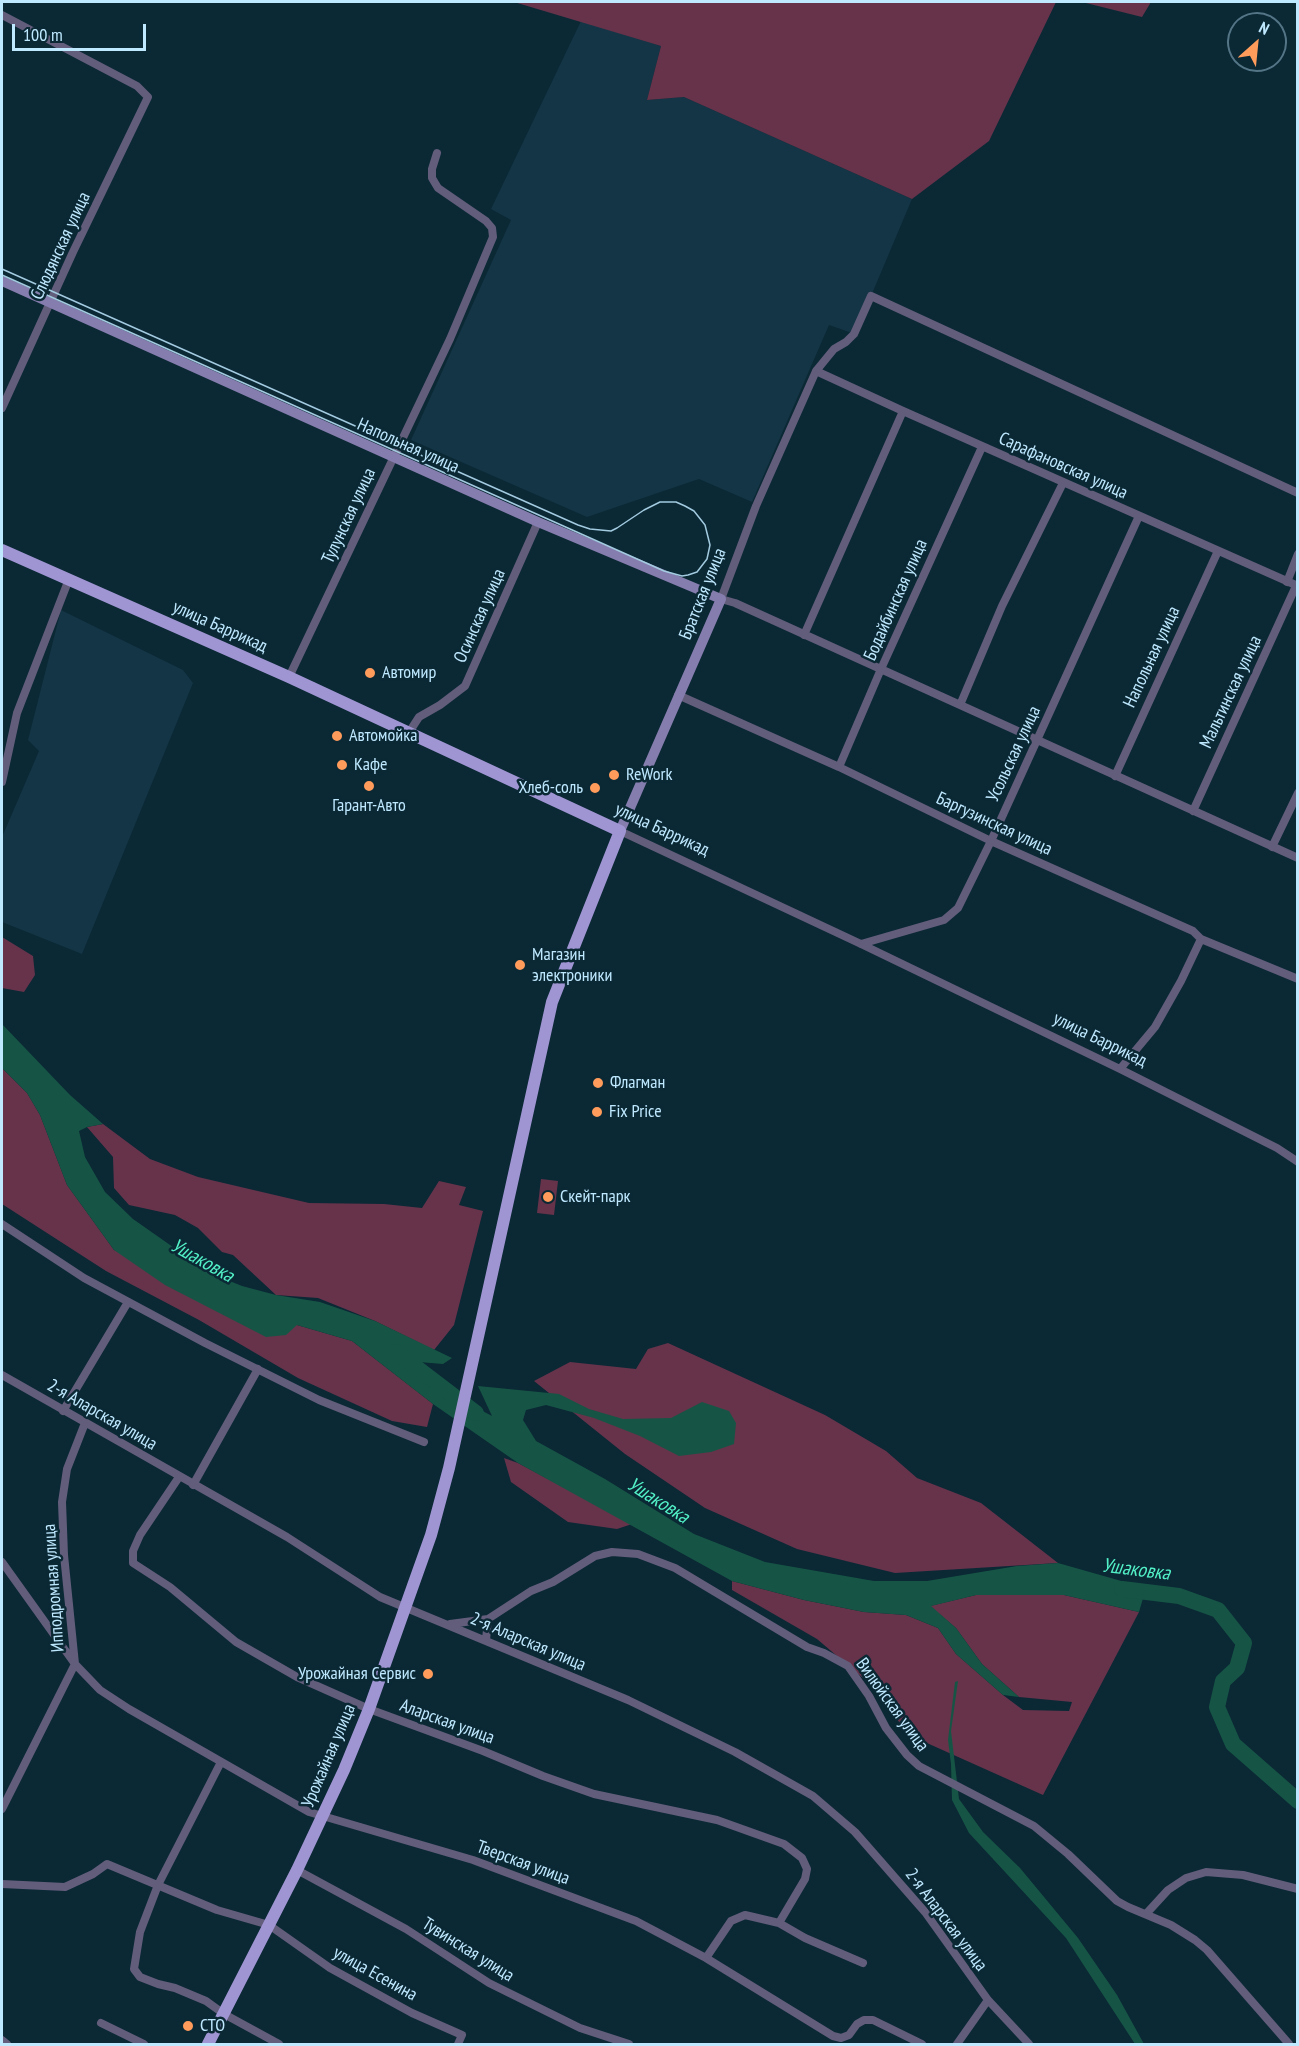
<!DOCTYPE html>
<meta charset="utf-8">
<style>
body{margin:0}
#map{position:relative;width:1299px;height:2046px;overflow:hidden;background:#0b2835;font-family:"PT Sans Narrow",sans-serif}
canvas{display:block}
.frame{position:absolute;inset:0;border:3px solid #bfe9ff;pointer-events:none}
.north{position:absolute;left:1227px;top:12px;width:60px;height:60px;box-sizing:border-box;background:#0b2835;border:2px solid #537586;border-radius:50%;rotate:27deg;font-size:16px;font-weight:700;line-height:24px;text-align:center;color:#bfe9ff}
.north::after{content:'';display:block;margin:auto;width:21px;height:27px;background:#ff9b5b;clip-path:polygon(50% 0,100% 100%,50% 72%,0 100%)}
.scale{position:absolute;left:12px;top:24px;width:134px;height:27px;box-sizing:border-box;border:3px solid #bfe9ff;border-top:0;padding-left:8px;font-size:18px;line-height:21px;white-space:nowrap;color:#bfe9ff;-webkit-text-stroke:4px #0b2835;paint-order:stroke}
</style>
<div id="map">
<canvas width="1299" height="2046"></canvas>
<div class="frame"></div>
<div class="north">N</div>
<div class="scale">100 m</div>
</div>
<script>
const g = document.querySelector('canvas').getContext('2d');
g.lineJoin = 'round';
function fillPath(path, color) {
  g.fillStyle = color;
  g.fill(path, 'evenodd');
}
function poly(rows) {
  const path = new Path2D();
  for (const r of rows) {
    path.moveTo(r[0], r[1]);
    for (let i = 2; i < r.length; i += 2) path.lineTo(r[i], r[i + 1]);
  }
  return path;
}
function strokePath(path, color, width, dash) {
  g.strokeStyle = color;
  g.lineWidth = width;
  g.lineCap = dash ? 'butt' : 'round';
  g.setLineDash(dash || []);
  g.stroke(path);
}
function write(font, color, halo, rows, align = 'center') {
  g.font = font + ' "PT Sans Narrow",sans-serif';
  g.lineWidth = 5;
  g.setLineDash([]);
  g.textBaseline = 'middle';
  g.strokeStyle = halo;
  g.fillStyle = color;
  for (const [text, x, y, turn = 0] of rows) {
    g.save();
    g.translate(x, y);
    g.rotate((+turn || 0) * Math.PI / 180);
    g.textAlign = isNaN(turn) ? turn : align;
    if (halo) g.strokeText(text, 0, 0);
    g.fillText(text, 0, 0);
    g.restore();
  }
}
fillPath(poly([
 [581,21,661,46,647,100,684,97,912,199,855,334,829,325,752,502,699,479,587,517,411,440,511,220,491,209],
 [61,610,183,670,193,683,82,954,2,922,2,837,39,751,28,740]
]), '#143545');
fillPath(poly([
 [514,2,1056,2,989,141,912,199,684,97,647,100,661,46],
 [1082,2,1151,2,1142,17],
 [2,937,33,956,35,975,24,992,2,988],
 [2,1068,27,1093,40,1115,67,1185,114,1250,297,1325,352,1341,433,1404,427,1427,392,1421,298,1378,199,1320,106,1271,2,1204],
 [103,1124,150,1159,198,1177,309,1203,384,1204,422,1208,439,1181,466,1187,459,1205,483,1211,454,1325,434,1350,375,1321,318,1298,276,1295,233,1255,222,1252,198,1228,175,1215,129,1205,114,1188,113,1157,87,1127],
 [541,1179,558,1181,554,1215,537,1213],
 [668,1343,825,1415,886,1451,917,1478,981,1503,1058,1563,895,1573,797,1549,705,1508,625,1454,534,1381,570,1362,636,1369,648,1349],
 [504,1458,518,1463,632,1524,617,1529,568,1522,511,1482],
 [732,1581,804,1600,864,1612,906,1615,938,1628,956,1654,1003,1695,1023,1710,1069,1711,1072,1702,1019,1697,982,1664,956,1628,930,1606,976,1595,1064,1595,1139,1612,1043,1795,909,1735,870,1684,817,1639,732,1590]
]), '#66334b');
fillPath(poly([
 [2,1024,70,1095,103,1124,87,1127,79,1131,85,1157,105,1192,133,1219,210,1273,242,1286,276,1295,320,1302,375,1321,452,1358,443,1364,419,1362,409,1370,453,1401,475,1407,492,1416,478,1386,559,1394,589,1409,623,1419,671,1418,702,1402,729,1411,736,1423,734,1444,711,1452,679,1456,640,1436,594,1418,546,1405,526,1410,523,1420,536,1441,605,1479,694,1534,765,1562,874,1581,927,1581,1017,1566,1058,1563,1146,1588,1139,1612,1064,1595,976,1595,931,1606,956,1628,982,1664,1019,1697,1003,1695,956,1654,938,1628,906,1615,864,1612,804,1600,732,1581,518,1463,433,1404,352,1341,297,1325,286,1335,266,1337,165,1285,114,1250,67,1185,40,1115,27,1093,2,1068],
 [958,1681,951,1731,959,1799,983,1832,1020,1868,1078,1938,1117,1995,1144,2044,1135,2044,1066,1938,969,1833,952,1800,951,1764,948,1740,955,1682]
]), '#165545');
strokePath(poly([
 [396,1352,476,1413],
 [1122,1589,1179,1596,1218,1610,1244,1643,1237,1668,1223,1681,1217,1707,1233,1744,1298,1801]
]), '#165545', 16);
strokePath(poly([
 [2,15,137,86,148,97,73,252,2,408],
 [816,371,903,411,1298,586],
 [1298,493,871,296,854,334,846,342,834,349,816,371,756,506,721,599,735,603,1298,858],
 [1287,582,1298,554],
 [804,635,903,411],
 [289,677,450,339,493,237,492,228,486,221,438,188,432,178,432,169,437,153],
 [678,695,839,767,991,841,1193,931,1201,939,1298,979],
 [960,705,1002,606,1063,483],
 [408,734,419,717,440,705,465,686,538,522],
 [839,767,881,669,982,447],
 [1115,776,1218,551],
 [2,782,17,713,69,579],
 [1193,811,1296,586],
 [620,831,861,944,1120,1069,1277,1148,1298,1162],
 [1272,847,1298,793],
 [861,944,944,920,958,908,991,841,1139,516],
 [1120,1069,1155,1027,1181,981,1201,939],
 [2,1224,84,1278,205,1343,319,1400,424,1442],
 [2,1375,287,1537,380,1597,628,1700,735,1752,813,1796,855,1832,925,1912,988,2000,1029,2044],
 [63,1411,128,1302],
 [179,1477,140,1535,133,1551,133,1563,170,1587,236,1642,297,1677,369,1709,483,1751,543,1776,594,1794,717,1820,784,1844,802,1858,807,1869,805,1879,779,1923],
 [193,1485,258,1369],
 [2,1562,75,1664,100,1690,129,1709,309,1812,473,1860,636,1921,706,1958,833,2036,841,2038,849,2035,857,2024,864,2020,873,2020,922,2044],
 [450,1624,488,1619,531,1591,553,1582,595,1556,612,1552,638,1554,675,1568,807,1647,824,1653,848,1666,869,1696,886,1728,907,1755,919,1766,1034,1826,1068,1854,1117,1901,1128,1907,1171,1925,1195,1940,1207,1950,1289,2044],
 [486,1640,488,1619],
 [221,1762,158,1885,140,1932,134,1969,140,1977,158,1984,175,1988,206,2001,224,2014,279,2044],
 [2,1809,75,1664,64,1555,62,1502,67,1469,85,1423],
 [297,1870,406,1929,489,1983,580,2028,629,2044],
 [2,1884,65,1887,93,1874,107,1864,217,1910,269,1925,330,1968,412,2013,462,2035,458,2044],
 [1146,1914,1168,1890,1186,1878,1206,1872,1243,1875,1298,1889],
 [706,1958,731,1921,745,1915,779,1923,805,1938,863,1963],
 [101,2023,144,2044],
 [2,2040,7,2044],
 [957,2044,988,2000]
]), '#625d7b', 8);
strokePath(poly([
 [2,281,538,522,721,599,620,831]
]), '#857dad', 10);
strokePath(poly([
 [2,550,289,677,620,831,552,1002,449,1468,431,1535,369,1709,344,1770,297,1870,208,2044]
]), '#a095d3', 12);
strokePath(poly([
 [2,269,578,525,590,529,611,531,617,528,644,510,660,502,676,502,685,506,694,511,705,525,710,545,707,559,697,572,688,575,682,576,664,571,2,275]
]), '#a3cbe0', 1.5);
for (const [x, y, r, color] of [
 [370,673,6,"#ff9b5b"],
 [337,736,6,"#ff9b5b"],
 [342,765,6,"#ff9b5b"],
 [614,775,6,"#ff9b5b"],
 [369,786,6,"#ff9b5b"],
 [595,788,6,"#ff9b5b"],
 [520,965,6,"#ff9b5b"],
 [598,1083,6,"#ff9b5b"],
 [597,1112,6,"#ff9b5b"],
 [548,1197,6,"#ff9b5b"],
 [428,1674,6,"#ff9b5b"],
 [188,2026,6,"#ff9b5b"]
]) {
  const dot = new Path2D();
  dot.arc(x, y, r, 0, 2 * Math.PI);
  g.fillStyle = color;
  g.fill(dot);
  strokePath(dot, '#0b2835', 2);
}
write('18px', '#bfe9ff', '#0b2835', [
 ["Слюдянская улица",61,246,-65],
 ["Напольная улица",408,446,24],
 ["Сарафановская улица",1063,466,24],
 ["Тулунская улица",349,516,-65],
 ["Братская улица",703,594,-68],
 ["Бодайбинская улица",896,600,-66],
 ["Осинская улица",480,616,-66],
 ["улица Баррикад",220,627,24],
 ["Напольная улица",1152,657,-65],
 ["Мальтинская улица",1231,692,-65],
 ["Усольская улица",1014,754,-65],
 ["Баргузинская улица",994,824,25],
 ["улица Баррикад",662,830,25],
 ["улица Баррикад",1100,1040,26],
 ["2-я Аларская улица",102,1415,30],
 ["Ипподромная улица",54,1588,-94],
 ["2-я Аларская улица",528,1642,23],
 ["Вилюйская улица",892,1705,54],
 ["Аларская улица",447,1722,20],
 ["Урожайная улица",329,1756,-67],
 ["Тверская улица",523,1863,20],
 ["2-я Аларская улица",946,1920,53],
 ["Тувинская улица",468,1950,32],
 ["улица Есенина",375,1974,29]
]);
write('18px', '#bfe9ff', '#0b2835', [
 ["Автомир",382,673],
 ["Автомойка",349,736],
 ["Кафе",354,765],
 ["ReWork",626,775],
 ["Хлеб-соль",583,788,"right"],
 ["Гарант-Авто",369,806,"center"],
 ["Магазин",532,955],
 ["электроники",532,976],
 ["Флагман",610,1083],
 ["Fix Price",609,1112],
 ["Скейт-парк",560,1197],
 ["Урожайная Сервис",416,1674,"right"],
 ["СТО",200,2026]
], 'left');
write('italic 20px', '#52f0c6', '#0b2835', [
 ["Ушаковка",202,1261,29],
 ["Ушаковка",658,1501,32],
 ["Ушаковка",1136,1570,7]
]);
</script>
